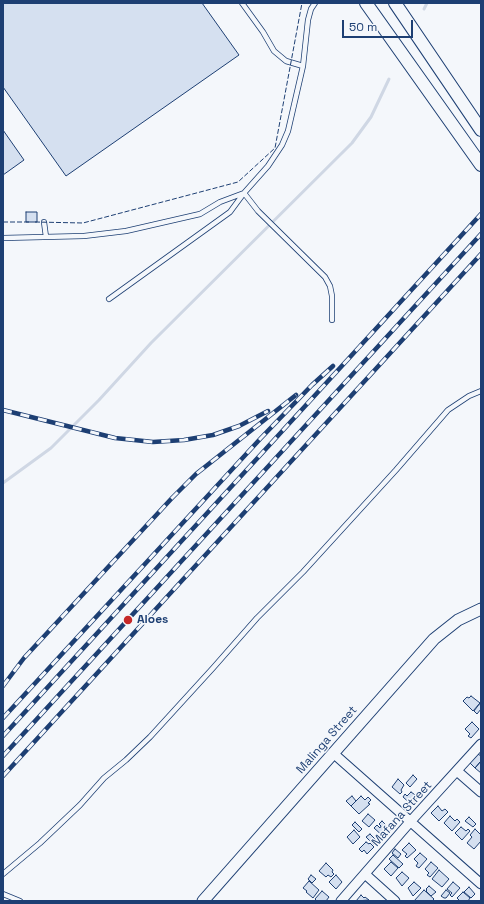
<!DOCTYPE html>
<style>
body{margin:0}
#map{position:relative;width:484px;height:904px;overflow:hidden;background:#f4f7fb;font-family:"Space Grotesk",sans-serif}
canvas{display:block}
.frame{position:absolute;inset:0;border:4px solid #1d3f73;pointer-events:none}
.scale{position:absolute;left:342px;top:20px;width:71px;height:18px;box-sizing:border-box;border:2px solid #1d3f73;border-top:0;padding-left:5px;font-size:12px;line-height:14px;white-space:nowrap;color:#1d3f73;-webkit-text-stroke:3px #f4f7fb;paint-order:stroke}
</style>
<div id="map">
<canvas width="484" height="904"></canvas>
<div class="frame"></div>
<div class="scale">50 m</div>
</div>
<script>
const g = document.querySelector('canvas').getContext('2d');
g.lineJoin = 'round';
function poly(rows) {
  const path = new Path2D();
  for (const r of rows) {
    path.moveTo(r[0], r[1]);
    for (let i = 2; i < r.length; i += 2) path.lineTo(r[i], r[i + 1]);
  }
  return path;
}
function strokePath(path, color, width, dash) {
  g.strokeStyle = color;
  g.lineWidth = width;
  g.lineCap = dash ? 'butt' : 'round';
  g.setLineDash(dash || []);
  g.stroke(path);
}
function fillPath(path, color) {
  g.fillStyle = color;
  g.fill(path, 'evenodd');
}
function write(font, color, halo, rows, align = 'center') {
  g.font = font + ' "Space Grotesk",sans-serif';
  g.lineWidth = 3;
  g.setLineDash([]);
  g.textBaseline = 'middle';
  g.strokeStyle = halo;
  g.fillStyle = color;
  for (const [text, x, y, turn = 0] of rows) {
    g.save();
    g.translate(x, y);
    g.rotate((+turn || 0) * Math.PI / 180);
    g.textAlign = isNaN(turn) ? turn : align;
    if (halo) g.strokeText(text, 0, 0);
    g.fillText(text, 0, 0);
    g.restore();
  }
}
strokePath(poly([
 [424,9,427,3],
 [3,483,51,448,99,400,151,343,352,143,371,117,389,79]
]), '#cfd7e4', 3);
const building = poly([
 [3,3,202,3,239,55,66,176,3,87,3,3],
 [3,130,24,160,3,175,3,130],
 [26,212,37,212,37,222,26,222,26,212],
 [471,696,480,703,473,711,463,701,467,697,469,698,471,696],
 [480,703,481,709,477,714,474,711,480,703],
 [472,722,479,729,471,738,468,736,470,734,465,729,472,722],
 [478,754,481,756,481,761,475,768,470,763,478,754],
 [481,761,481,773,475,768,481,761],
 [413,775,417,779,410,787,406,783,413,775],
 [398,779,404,785,401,790,402,792,400,794,392,787,398,779],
 [411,792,418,797,412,805,403,797,405,794,407,796,411,792],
 [352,796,356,801,351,806,346,801,352,796],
 [361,796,365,800,368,797,371,800,368,803,370,804,359,814,351,806,361,796],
 [438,806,442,811,445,809,448,812,439,821,431,813,438,806],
 [368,814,375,820,369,827,362,821,368,814],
 [450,816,455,821,457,819,460,822,452,831,444,823,450,816],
 [469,817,476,824,473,827,465,821,469,817],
 [382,821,391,830,384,837,374,828,377,825,380,828,381,826,379,824,382,821],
 [355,822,362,829,359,832,352,825,355,822],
 [461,827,466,831,468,829,470,831,462,840,455,833,461,827],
 [475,829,481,835,481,841,474,849,467,843,472,837,470,835,475,829],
 [354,830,360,837,353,844,347,837,354,830],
 [370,834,377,841,374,845,366,837,370,834],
 [366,842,369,844,370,843,374,847,367,854,364,850,362,852,359,849,366,842],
 [409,843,416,850,407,858,405,856,407,854,402,850,409,843],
 [395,849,401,854,398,858,392,853,395,849],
 [420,853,427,859,419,868,416,866,418,863,414,859,420,853],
 [393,855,403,864,399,868,389,859,393,855],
 [391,862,398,868,391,876,384,869,391,862],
 [431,862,438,868,430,877,427,875,429,873,425,869,431,862],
 [326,863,333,870,332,872,334,874,331,877,328,875,326,877,319,871,326,863],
 [439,870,449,879,442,887,432,879,439,870],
 [402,872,409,878,402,886,396,878,402,872],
 [311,875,316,879,312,883,308,879,311,875],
 [336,875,342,882,336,889,329,882,336,875],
 [309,881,319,890,313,898,306,892,307,891,303,888,309,881],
 [414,882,421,888,413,896,408,888,414,882],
 [453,882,460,888,452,897,450,895,452,893,447,889,453,882],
 [429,886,436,892,431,896,426,891,427,890,426,889,429,886],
 [469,887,475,894,471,898,464,892,469,887],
 [424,890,434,899,432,901,414,901,424,890],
 [446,890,450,893,446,898,444,898,441,896,446,890],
 [322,891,329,897,326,901,317,901,315,899,322,891],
 [463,892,470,898,468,901,460,901,457,898,463,892],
 [361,895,364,898,365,897,369,900,356,901,361,895]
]);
fillPath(building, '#d5e0f0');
strokePath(building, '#1d3f73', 1);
const service = poly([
 [242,3,263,32,274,51,286,61,303,66],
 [44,222,46,237],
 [3,238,84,236,126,231,200,214,220,202,244,193,268,166,282,145,288,131,303,66,308,20,311,9,315,3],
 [109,299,230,212,244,193,258,211,325,277,330,286,332,296,332,320],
 [3,874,40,843,80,805,104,778,126,760,150,737,213,668,257,618,303,572,396,470,448,410,469,396,481,391],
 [3,894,20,901]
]);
const minor = poly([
 [333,753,481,884],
 [457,771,481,792],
 [365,874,395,901],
 [341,901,410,822,481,744]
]);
const tertiary = poly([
 [203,901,434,639,458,620,481,609]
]);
const secondary = poly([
 [366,3,481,165],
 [395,3,481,130]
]);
strokePath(service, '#1d3f73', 6);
strokePath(minor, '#1d3f73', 11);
strokePath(tertiary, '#1d3f73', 13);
strokePath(secondary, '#1d3f73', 14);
strokePath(service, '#f4f7fb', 4.5);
strokePath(minor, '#f4f7fb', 9);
strokePath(tertiary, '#f4f7fb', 11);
strokePath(secondary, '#f4f7fb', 12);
const rail = poly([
 [3,410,115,438,153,442,184,440,213,435,239,426,268,411],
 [3,686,24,658,172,498,196,474,296,395],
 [3,718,261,438,312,385,333,366],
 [3,736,481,214],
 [3,756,481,234],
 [3,776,481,254]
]);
strokePath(rail, '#1d3f73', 4.5);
strokePath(rail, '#f4f7fb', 3, [9]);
strokePath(poly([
 [3,222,29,222],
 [35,222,83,223,238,182,275,148,302,3]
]), '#1d3f73', 1, [5, 2]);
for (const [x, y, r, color] of [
 [128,620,5,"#c62828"]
]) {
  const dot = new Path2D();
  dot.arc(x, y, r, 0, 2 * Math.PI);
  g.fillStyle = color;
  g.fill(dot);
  strokePath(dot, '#f4f7fb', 1.5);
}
write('bold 12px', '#1d3f73', '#f4f7fb', [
 ["Aloes",137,620]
], 'left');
write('12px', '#1d3f73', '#f4f7fb', [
 ["Malinga Street",327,740,-49],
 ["Mafana Street",402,814,-48]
]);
</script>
